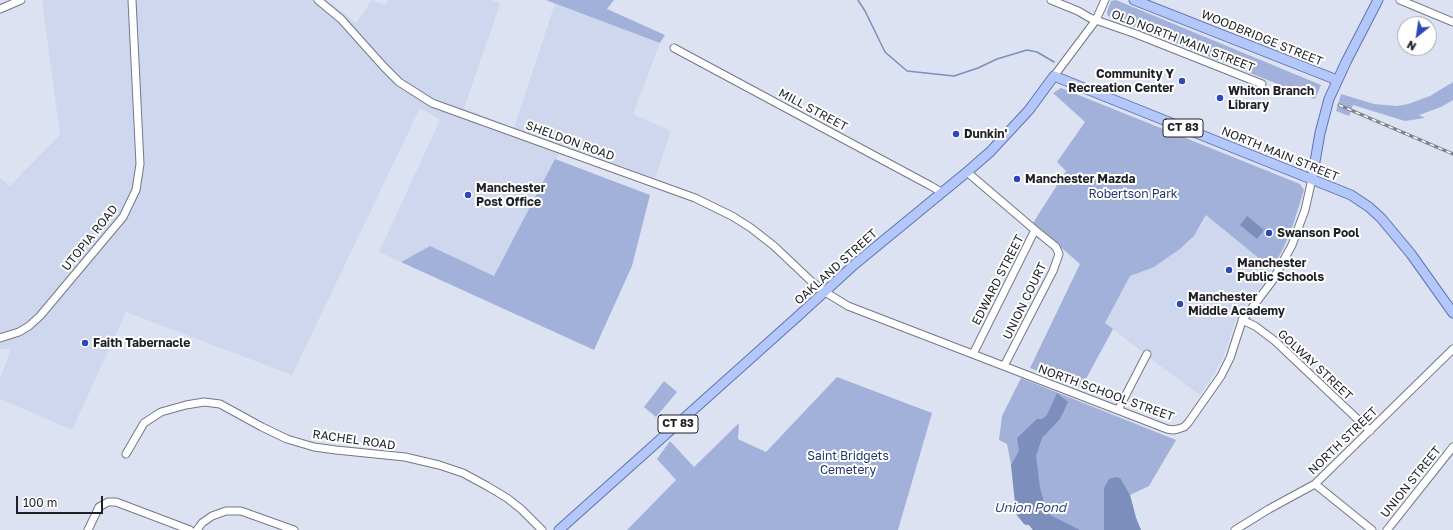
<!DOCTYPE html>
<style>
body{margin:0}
#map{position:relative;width:1453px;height:530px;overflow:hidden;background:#dce2f1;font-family:"Golos Text",sans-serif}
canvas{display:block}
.north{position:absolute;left:1397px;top:16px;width:40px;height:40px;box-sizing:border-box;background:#fff;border:1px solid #a5a6a9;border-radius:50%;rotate:210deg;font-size:11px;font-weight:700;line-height:16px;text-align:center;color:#1f2127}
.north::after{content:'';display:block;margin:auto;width:14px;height:18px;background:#2d48b8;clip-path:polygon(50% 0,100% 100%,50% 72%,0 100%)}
.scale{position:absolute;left:16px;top:496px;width:87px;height:18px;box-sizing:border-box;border:2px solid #1f2127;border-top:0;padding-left:5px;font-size:12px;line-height:14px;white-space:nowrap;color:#1f2127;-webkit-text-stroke:3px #fff;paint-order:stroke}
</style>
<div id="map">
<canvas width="1453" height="530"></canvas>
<div class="north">N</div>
<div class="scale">100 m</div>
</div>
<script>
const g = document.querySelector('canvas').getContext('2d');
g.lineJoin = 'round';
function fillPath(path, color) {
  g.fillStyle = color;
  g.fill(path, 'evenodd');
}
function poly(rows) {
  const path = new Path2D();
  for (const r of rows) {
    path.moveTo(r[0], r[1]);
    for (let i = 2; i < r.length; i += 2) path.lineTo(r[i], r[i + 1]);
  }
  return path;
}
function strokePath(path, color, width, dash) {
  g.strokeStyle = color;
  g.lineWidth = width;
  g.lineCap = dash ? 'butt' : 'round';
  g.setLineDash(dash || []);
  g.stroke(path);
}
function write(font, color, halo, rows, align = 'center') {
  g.font = font + ' "Golos Text",sans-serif';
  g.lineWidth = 4;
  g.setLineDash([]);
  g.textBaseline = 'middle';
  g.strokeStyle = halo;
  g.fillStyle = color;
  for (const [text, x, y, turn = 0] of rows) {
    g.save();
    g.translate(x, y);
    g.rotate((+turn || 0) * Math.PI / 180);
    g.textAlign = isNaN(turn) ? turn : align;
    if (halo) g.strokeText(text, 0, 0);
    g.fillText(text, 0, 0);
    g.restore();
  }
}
fillPath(poly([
 [42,0,327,0,356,23,372,0,384,5,389,0,491,0,500,4,464,108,514,128,555,3,660,43,633,114,671,131,655,178,563,146,494,276,430,246,401,262,379,252,440,120,420,108,292,375,126,312,72,430,0,399,0,379,11,349,0,349,0,178,10,186,60,135],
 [1206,215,1272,269,1260,287,1237,316,1222,360,1214,374,1200,395,1152,360,1145,354,1105,323,1130,276,1161,263,1180,249,1190,241,1203,223]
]), '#ced7ed');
fillPath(poly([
 [546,0,614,0,607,9,665,35,660,43],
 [1116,0,1321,85,1315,99,1108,16,1107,12,1111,1],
 [1453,82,1453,100,1441,107,1419,115,1425,118,1405,121,1353,105,1349,116,1336,111,1341,94,1374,104,1397,106,1408,104,1430,96],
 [1061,88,1300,184,1304,190,1292,228,1283,249,1272,269,1206,215,1194,236,1180,249,1154,267,1130,276,1105,323,1113,329,1081,388,1030,368,1080,264,1033,223,1066,171,1057,162,1085,122,1053,93],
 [555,159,650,195,632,266,594,350,401,262,430,246,494,276],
 [837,377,932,413,898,530,627,530,676,480,657,459,670,441,694,467,739,423,738,439,766,452],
 [1021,378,1176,440,1149,486,1130,495,1136,518,1141,530,1033,530,1029,525,1025,525,1017,516,1016,512,1014,480,1007,444,999,440,1002,416],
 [664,381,677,392,656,417,644,407]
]), '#a1b1da');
fillPath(poly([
 [1247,216,1264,230,1257,239,1240,225],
 [1057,393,1068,402,1060,419,1042,438,1036,456,1040,488,1046,510,1052,516,1080,530,1033,530,1029,525,1024,524,1016,513,1011,465,1019,451,1017,438,1037,419,1042,419,1047,415],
 [1115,477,1120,478,1130,495,1136,518,1141,530,1104,530,1104,488,1109,479]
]), '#7c8ebc');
strokePath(poly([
 [858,0,865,11,885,52,907,71,954,76,978,68,997,59,1027,50,1037,52,1054,62]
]), '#7c8ebc', 1.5);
const minor = poly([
 [318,0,341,19,384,67,399,82,432,103,695,198,732,216,751,228,774,246,811,281,825,292,848,306,1167,429,1173,430,1178,429,1184,427,1188,423,1221,376,1230,358,1242,321,1273,280,1292,245,1305,210,1312,179],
 [1051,0,1078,11,1090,18,1136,34,1262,84],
 [1400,0,1453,22],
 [0,9,21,0],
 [674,48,931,186,941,192],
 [1054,76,1096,20,1105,0],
 [967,172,1035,230,1056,247,1059,254,1053,271,1004,366],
 [1242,320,1255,326,1275,341,1370,431],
 [0,338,19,332,29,326,40,316,123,217,136,190,140,164,132,0],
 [973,354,1035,230],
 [1118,410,1147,354],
 [126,454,144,423,161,412,186,405,204,402,220,404,262,427,287,439,314,447,336,450,405,457,439,465,463,473,487,486,507,498,521,509,542,530],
 [1315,484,1372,530],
 [88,530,99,507,108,502,116,502,190,530],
 [197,530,202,523,212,516,226,511,241,511,294,530],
 [1235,530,1269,509,1315,484,1453,349],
 [1387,530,1453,447]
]);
const major = poly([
 [1134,0,1337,80],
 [1312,179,1320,133,1329,99,1346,62,1378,0],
 [559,530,797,317,855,264,967,172,990,152,1029,110,1054,76,1351,195,1369,207,1381,218,1411,254,1453,313]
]);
strokePath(minor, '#737886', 9);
strokePath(major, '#5f74b0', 11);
strokePath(minor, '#fff', 7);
strokePath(major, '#b3c7fb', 9);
const rail = poly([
 [1339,105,1453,154]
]);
strokePath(rail, '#7e828c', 3);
strokePath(rail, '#fff', 1.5, [4.5]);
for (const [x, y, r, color] of [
 [1182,81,4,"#2d48b8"],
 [1220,98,4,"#2d48b8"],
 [956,134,4,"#2d48b8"],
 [1017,179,4,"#2d48b8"],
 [468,195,4,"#2d48b8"],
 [1269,233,4,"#2d48b8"],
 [1229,270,4,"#2d48b8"],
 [1180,304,4,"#2d48b8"],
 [85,343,4,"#2d48b8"]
]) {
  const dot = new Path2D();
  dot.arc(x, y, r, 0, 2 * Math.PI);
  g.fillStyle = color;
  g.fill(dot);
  strokePath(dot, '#fff', 1.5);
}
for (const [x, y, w] of [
 [1183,128,40],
 [678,424,40]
]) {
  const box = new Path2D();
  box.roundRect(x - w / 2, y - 9, w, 18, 3);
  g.fillStyle = '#fff';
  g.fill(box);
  strokePath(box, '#1f2127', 1);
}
write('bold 11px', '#1f2127', null, [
 ["CT 83",1183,128],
 ["CT 83",678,424]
]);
write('12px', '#1f2127', '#fff', [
 ["WOODBRIDGE STREET",1262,38,22],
 ["OLD NORTH MAIN STREET",1183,41,21],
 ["MILL STREET",813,110,28],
 ["SHELDON ROAD",570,141,20],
 ["NORTH MAIN STREET",1280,154,22],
 ["UTOPIA ROAD",90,238,-51],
 ["OAKLAND STREET",836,267,-42],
 ["EDWARD STREET",998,280,-63],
 ["UNION COURT",1025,301,-64],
 ["GOLWAY STREET",1315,365,43],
 ["NORTH SCHOOL STREET",1106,393,20],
 ["RACHEL ROAD",354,440,8],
 ["NORTH STREET",1343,441,-44],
 ["UNION STREET",1411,482,-51]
]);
write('bold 12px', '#1f2127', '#fff', [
 ["Community Y",1174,74,"right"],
 ["Recreation Center",1174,88,"right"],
 ["Whiton Branch",1228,91],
 ["Library",1228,105],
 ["Dunkin'",964,134],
 ["Manchester Mazda",1025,179],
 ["Manchester",476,188],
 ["Post Office",476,202],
 ["Swanson Pool",1277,233],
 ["Manchester",1237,263],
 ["Public Schools",1237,277],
 ["Manchester",1188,297],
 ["Middle Academy",1188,311],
 ["Faith Tabernacle",93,343]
], 'left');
write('12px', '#23356f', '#fff', [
 ["Robertson Park",1133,194],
 ["Saint Bridgets",848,456],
 ["Cemetery",848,470]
]);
write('italic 13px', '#344783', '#fff', [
 ["Union Pond",1030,508]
]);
</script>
